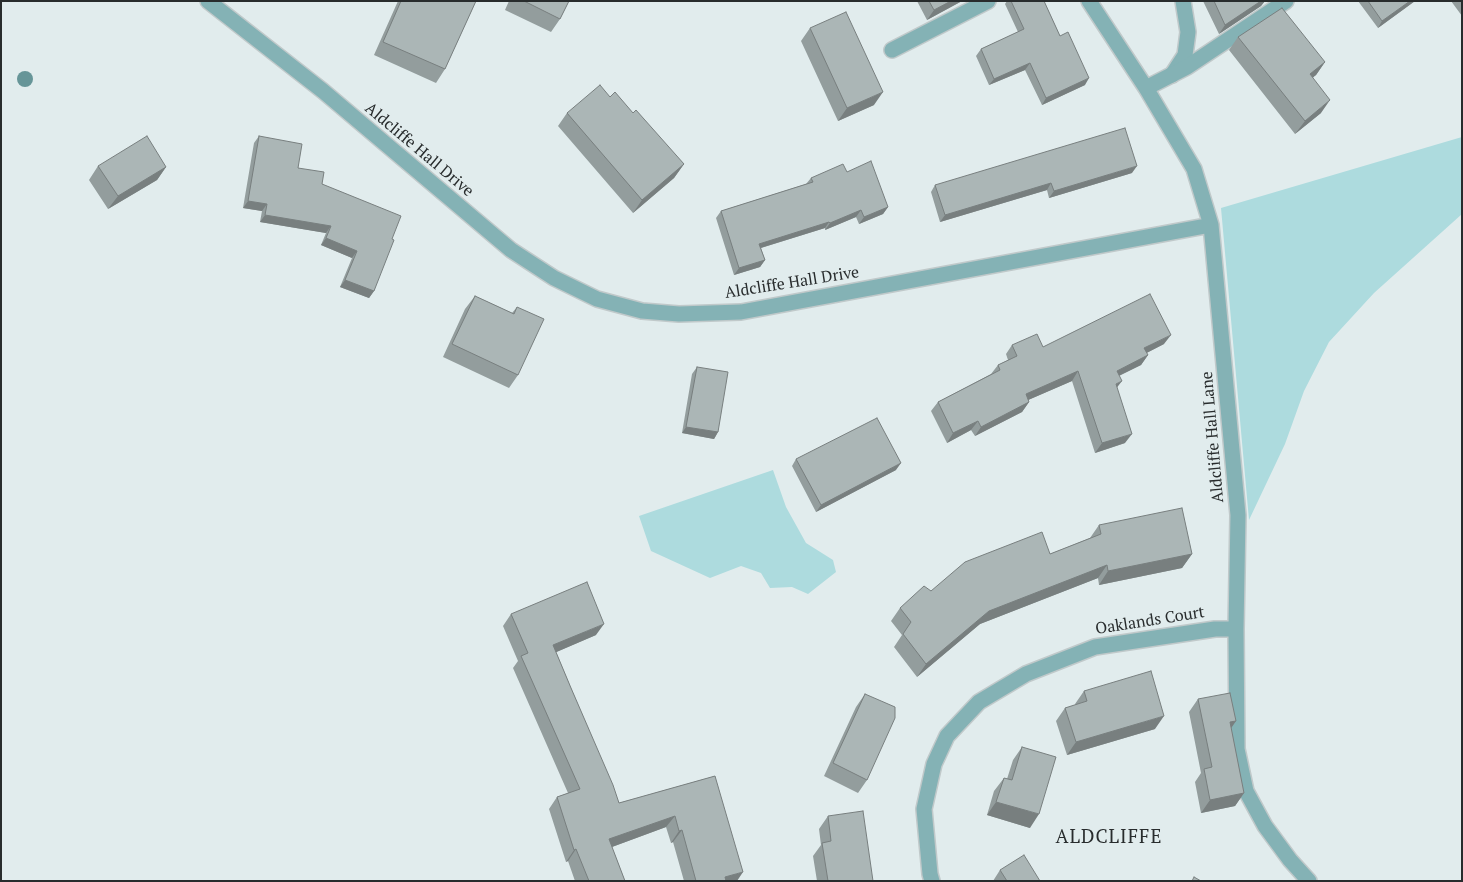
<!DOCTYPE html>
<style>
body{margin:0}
#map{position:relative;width:1463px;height:882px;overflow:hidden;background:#e1eced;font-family:"PT Serif",serif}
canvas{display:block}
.frame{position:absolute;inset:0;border:2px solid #282c2d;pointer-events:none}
</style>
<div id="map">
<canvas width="1463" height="882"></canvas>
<div class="frame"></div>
</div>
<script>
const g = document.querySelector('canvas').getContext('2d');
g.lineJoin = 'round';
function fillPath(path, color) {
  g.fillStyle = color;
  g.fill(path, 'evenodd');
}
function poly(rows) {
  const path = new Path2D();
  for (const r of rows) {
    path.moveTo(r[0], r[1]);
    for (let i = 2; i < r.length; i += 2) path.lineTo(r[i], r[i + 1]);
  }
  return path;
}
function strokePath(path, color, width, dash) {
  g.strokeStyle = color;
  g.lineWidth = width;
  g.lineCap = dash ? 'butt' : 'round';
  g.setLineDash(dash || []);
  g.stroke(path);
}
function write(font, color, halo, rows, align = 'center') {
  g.font = font + ' "PT Serif",serif';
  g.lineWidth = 4;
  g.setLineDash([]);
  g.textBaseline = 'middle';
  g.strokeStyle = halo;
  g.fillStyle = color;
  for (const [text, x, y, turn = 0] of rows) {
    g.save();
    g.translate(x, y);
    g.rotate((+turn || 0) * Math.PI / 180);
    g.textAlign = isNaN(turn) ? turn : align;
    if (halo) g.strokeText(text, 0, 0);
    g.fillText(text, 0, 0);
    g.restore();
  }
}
fillPath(poly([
 [1462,137,1462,214,1374,293,1329,342,1304,391,1285,444,1249,520,1221,208],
 [773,470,786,507,806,543,833,560,836,572,808,594,792,587,770,588,761,573,741,566,710,578,651,551,639,516]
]), '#addbde');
const service = poly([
 [1172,75,1185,55,1188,32,1183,1]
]);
const minor = poly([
 [208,1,323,91,511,250,554,278,597,299,642,311,679,314,741,312,1211,225],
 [1089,1,1146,88,1194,169,1211,225,1238,515,1236,629,1237,749,1246,791,1265,826,1290,860,1309,881],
 [892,50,988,1],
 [1146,88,1187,67,1286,1],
 [932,881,930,874,924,809,934,764,947,736,979,702,1026,674,1095,647,1215,629,1236,629]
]);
strokePath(service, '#c0c9ca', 18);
strokePath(minor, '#c0c9ca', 18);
strokePath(service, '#84b2b5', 15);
strokePath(minor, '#84b2b5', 15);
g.fillStyle = '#669598';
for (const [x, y] of [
 [25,79]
]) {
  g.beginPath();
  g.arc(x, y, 8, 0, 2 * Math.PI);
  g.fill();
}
fillPath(poly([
 [398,1,476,1,445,69,436,83,374,55],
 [509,1,569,1,560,19,551,32,505,10],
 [917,1,962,1,927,20],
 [1007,1,1044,1,1060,36,1085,85,1042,105,1025,70,989,85,976,56,981,49,1018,32,1005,4],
 [1203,1,1265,1,1261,6,1219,34],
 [1358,1,1415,1,1378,28],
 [1451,1,1462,1,1462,16],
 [810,28,874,105,838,121,801,41],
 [1238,37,1325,62,1316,75,1313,77,1321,113,1295,134,1229,50],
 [610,97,684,164,674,178,633,213,558,126,567,113],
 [259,136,298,168,322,184,392,239,374,291,369,298,340,287,352,258,321,245,326,233,260,222,262,211,243,208,254,143],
 [98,166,166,167,157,180,108,209,89,180],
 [847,172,888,207,883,214,859,224,856,217,825,230,825,228,761,248,765,260,760,267,734,275,716,218,721,211,806,184,811,178],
 [1132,173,1049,198,1047,190,940,222,931,192,935,185],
 [475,296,512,313,517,307,518,375,509,388,443,357,465,309],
 [1164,344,1146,353,1148,355,1141,365,1119,376,1117,387,1125,443,1095,453,1072,381,1028,400,1029,402,1022,412,975,436,971,430,947,443,931,411,938,402,991,374,998,365,1008,360,1006,354,1012,345,1043,347],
 [697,367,718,432,714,439,682,433,692,374],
 [796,459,896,470,816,512,792,466],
 [1099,525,1192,554,1182,568,1099,585,1098,578,980,624,917,677,894,647,902,635,891,621,900,608,931,591,1050,554,1090,538],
 [511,614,596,635,556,652,619,803,715,776,737,881,684,881,673,842,671,843,666,827,612,847,625,881,575,881,568,861,566,862,549,809,557,797,568,793,513,668,518,661,503,626],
 [1084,691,1155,729,1067,755,1056,721,1065,708,1076,705,1075,704],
 [865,694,867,780,858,793,824,776,856,707],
 [1198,699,1236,721,1231,728,1244,793,1235,806,1201,813,1195,782,1201,773,1189,712],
 [1022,747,1030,828,987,815,994,791,1004,778,1007,779,1013,760],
 [828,816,873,881,817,881,813,856,821,845,819,829],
 [1000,870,1040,881,993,881]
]), '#939d9d');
fillPath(poly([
 [951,1,962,1,927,20,934,10],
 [1261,1,1265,1,1261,6,1219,34,1225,25],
 [1410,1,1415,1,1378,28,1382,21],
 [1325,62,1316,75,1301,87,1310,74],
 [1030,63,1025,70,989,85,994,79],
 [1089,78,1085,85,1042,105,1046,98],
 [883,92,874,105,838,121,847,108],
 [1330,100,1321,113,1295,134,1305,121],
 [684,164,674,178,633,213,642,200],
 [1137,166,1132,173,1049,198,1054,191],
 [166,167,157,180,108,209,118,196],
 [1051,183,1047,190,940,222,945,215],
 [248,201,267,204,262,211,243,208],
 [888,207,883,214,859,224,864,217],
 [861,210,856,217,825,230,830,223],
 [265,215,331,226,326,233,260,222],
 [829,222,825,228,754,250,759,244],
 [326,238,357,251,352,258,321,245],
 [765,260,760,267,734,275,739,268],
 [345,280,374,291,369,298,340,287],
 [1171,335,1164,344,1137,358,1144,348],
 [1148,355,1141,365,1110,380,1117,371],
 [1078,371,1072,381,1019,404,1026,394],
 [1122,381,1115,390,1116,384],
 [1029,402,1022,412,975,436,981,427],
 [978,421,971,430,947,443,953,433],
 [686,427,718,432,714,439,682,433],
 [1132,434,1125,443,1095,453,1102,443],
 [901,463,896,470,816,512,821,505],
 [1192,554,1182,568,1099,585,1108,571],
 [1107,565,1098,578,980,624,917,677,926,664,989,611],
 [604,624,596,635,545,657,553,645],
 [1164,716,1155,729,1067,755,1076,742],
 [1236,721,1227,734,1230,722],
 [1244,793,1235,806,1201,813,1210,800],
 [996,802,1039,814,1030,828,987,815],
 [675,816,666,827,601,851,609,839],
 [682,830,673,842,671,843,679,831],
 [576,849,568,861,566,862,574,850],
 [743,872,737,881,722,881,725,877]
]), '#787f7f');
const building = poly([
 [401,1,476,1,445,69,383,42,401,1],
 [524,1,569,1,560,19,524,1],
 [929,1,951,1,934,10,929,1],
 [1011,1,1044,1,1060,36,1068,32,1089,78,1046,98,1030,63,994,79,981,49,1024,29,1011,1],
 [1214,1,1261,1,1225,25,1214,1],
 [1368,1,1410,1,1382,21,1368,1],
 [1282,8,1325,62,1310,74,1330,100,1305,121,1238,37,1282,8],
 [846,12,883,92,847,108,810,28,846,12],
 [600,85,610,97,615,92,633,113,636,110,684,164,642,200,567,113,600,85],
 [1125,128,1137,166,1054,191,1051,183,945,215,935,185,1125,128],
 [147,136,166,167,118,196,98,166,147,136],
 [259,136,302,144,298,168,324,172,322,184,401,216,392,239,394,240,374,291,345,280,357,251,326,238,331,226,265,215,267,204,248,201,259,136],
 [871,161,888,207,864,217,861,210,830,223,829,222,759,244,765,260,739,268,721,211,813,182,811,178,843,164,847,172,871,161],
 [1150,294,1171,335,1144,348,1148,355,1117,371,1122,381,1116,384,1132,434,1102,443,1078,371,1026,394,1029,402,981,427,978,421,953,433,938,402,1000,370,998,365,1017,356,1012,345,1037,334,1043,347,1150,294],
 [475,296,514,314,517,307,544,319,518,375,452,344,475,296],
 [697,367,728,372,718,432,686,427,697,367],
 [877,418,901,463,821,505,796,459,877,418],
 [1182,508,1192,554,1108,571,1107,565,989,611,926,664,903,634,911,622,900,608,924,586,931,591,965,562,1042,532,1050,554,1101,534,1099,525,1182,508],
 [587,582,604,624,553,645,571,688,613,785,619,803,715,776,743,872,725,877,726,881,696,881,682,830,679,831,675,816,609,839,625,881,589,881,576,849,574,850,557,797,580,789,521,656,528,653,511,614,587,582],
 [1151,671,1164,716,1076,742,1065,708,1087,701,1084,691,1151,671],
 [1230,693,1236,721,1230,722,1244,793,1210,800,1204,769,1212,767,1198,699,1230,693],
 [865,694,895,707,895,718,867,780,833,763,865,694],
 [1022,747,1056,757,1039,814,996,802,1004,778,1012,780,1022,747],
 [863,811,873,881,828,881,822,843,831,841,828,816,863,811],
 [1024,855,1040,881,1007,881,1000,870,1024,855],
 [1194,877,1201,881,1192,881,1194,877]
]);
fillPath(building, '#abb6b6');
strokePath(building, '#787f7f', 1);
write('16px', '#282c2d', '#e1eced', [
 ["Aldcliffe Hall Drive",419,150,40],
 ["Aldcliffe Hall Drive",792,283,-9],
 ["Aldcliffe Hall Lane",1213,437,-95],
 ["Oaklands Court",1150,621,-9]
]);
g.letterSpacing = '1px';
write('19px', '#282c2d', '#e1eced', [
 ["ALDCLIFFE",1109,838]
]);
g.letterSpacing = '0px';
</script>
